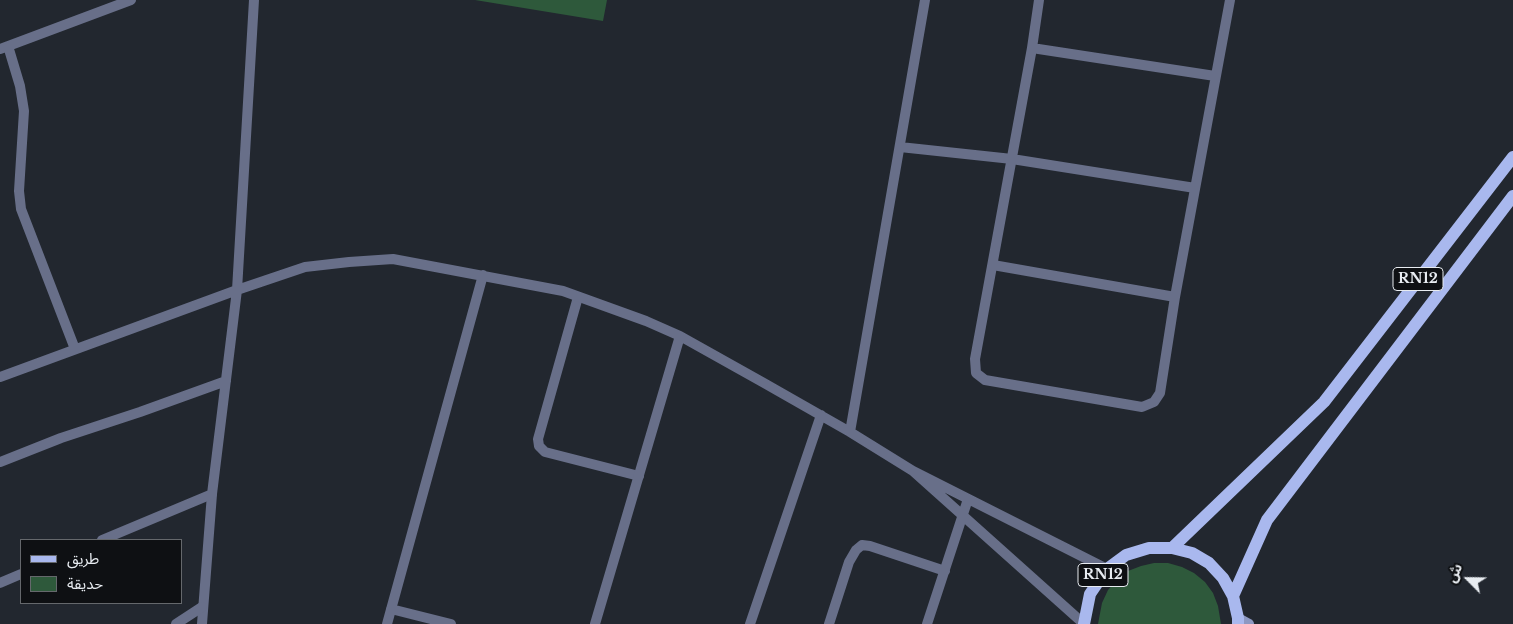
<!DOCTYPE html>
<meta charset="utf-8">
<style>
body{margin:0}
#map{position:relative;width:1513px;height:624px;overflow:hidden;background:#22272f;font-family:"Libre Baskerville","Noto Sans Arabic",serif}
canvas{display:block}
.legend{position:absolute;left:20px;top:539px;width:162px;height:65px;box-sizing:border-box;background:#0e1013;border:1px solid #65686c;margin:0;padding:6px 9px;list-style:none;font-size:15px;color:#e8ecf1}
.legend li{display:flex;align-items:center;gap:10px;height:25px}
.legend b{width:25px;border:1px solid #65686c}
.north{position:absolute;left:1443px;top:554px;width:50px;height:50px;-webkit-text-stroke:4px #0e1013;paint-order:stroke;rotate:293deg;font-size:14px;font-weight:700;line-height:20px;text-align:center;color:#e8ecf1}
.north::after{content:'';display:block;margin:auto;width:18px;height:22px;background:#e8ecf1;clip-path:polygon(50% 0,100% 100%,50% 72%,0 100%)}
</style>
<div id="map">
<canvas width="1513" height="624"></canvas>
<ul class="legend">
<li><b style="height:6px;background:#a9b8ee"></b>طريق</li>
<li><b style="height:14px;background:#2e593b"></b>حديقة</li>
</ul>
<div class="north">ش</div>
</div>
<script>
const g = document.querySelector('canvas').getContext('2d');
g.lineJoin = 'round';
function fillPath(path, color) {
  g.fillStyle = color;
  g.fill(path, 'evenodd');
}
function poly(rows) {
  const path = new Path2D();
  for (const r of rows) {
    path.moveTo(r[0], r[1]);
    for (let i = 2; i < r.length; i += 2) path.lineTo(r[i], r[i + 1]);
  }
  return path;
}
function strokePath(path, color, width, dash) {
  g.strokeStyle = color;
  g.lineWidth = width;
  g.lineCap = dash ? 'butt' : 'round';
  g.setLineDash(dash || []);
  g.stroke(path);
}
function write(font, color, halo, rows, align = 'center') {
  g.font = font + ' "Libre Baskerville",serif';
  g.lineWidth = 4;
  g.setLineDash([]);
  g.textBaseline = 'middle';
  g.strokeStyle = halo;
  g.fillStyle = color;
  for (const [text, x, y, turn = 0] of rows) {
    g.save();
    g.translate(x, y);
    g.rotate((+turn || 0) * Math.PI / 180);
    g.textAlign = isNaN(turn) ? turn : align;
    if (halo) g.strokeText(text, 0, 0);
    g.fillText(text, 0, 0);
    g.restore();
  }
}
fillPath(poly([
 [475,0,607,0,603,21],
 [1154,563,1168,563,1182,567,1194,573,1205,582,1213,593,1218,606,1221,624,1098,624,1102,603,1108,590,1117,580,1128,571,1141,566]
]), '#2e593b');
strokePath(poly([
 [578,297,538,439,539,446,545,452,639,476],
 [202,624,212,494]
]), '#686f89', 10);
strokePath(poly([
 [1039,0,1032,48,975,359,976,373,985,380,1142,407,1154,402,1160,393,1175,297,1230,0],
 [8,46,20,86,24,111,19,191,21,209,75,349],
 [1032,48,1215,76],
 [0,49,131,0],
 [900,147,1012,159,1195,188],
 [993,265,1175,297],
 [0,377,237,290,305,267,349,262,393,259,563,291,646,321,680,336,764,383,850,432,913,471],
 [850,432,925,0],
 [0,462,61,438,140,412,226,381],
 [102,540,212,494,237,290,254,0],
 [0,583,21,574],
 [391,609,451,624],
 [176,624,202,607],
 [387,624,483,275],
 [595,624,680,336],
 [750,624,821,415],
 [829,624,849,562,856,550,862,545,870,546,945,571],
 [927,624,968,499],
 [1084,624,913,471,1107,569]
]), '#686f89', 10);
strokePath(poly([
 [1238,618,1249,624]
]), '#8d98c2', 10);
strokePath(poly([
 [1172,548,1324,402,1513,157],
 [1233,596,1267,520,1513,196],
 [1084,624,1090,594,1107,569,1126,555,1149,548,1172,548,1192,553,1209,563,1223,578,1233,596,1238,618,1238,624]
]), '#a9b8ee', 12);
for (const [x, y, w] of [
 [1418,279,50],
 [1103,575,50]
]) {
  const box = new Path2D();
  box.roundRect(x - w / 2, y - 11.5, w, 23, 4);
  g.fillStyle = '#0e1013';
  g.fill(box);
  strokePath(box, '#e8ecf1', 1);
}
write('bold 14px', '#e8ecf1', null, [
 ["RN12",1418,279],
 ["RN12",1103,575]
]);
</script>
